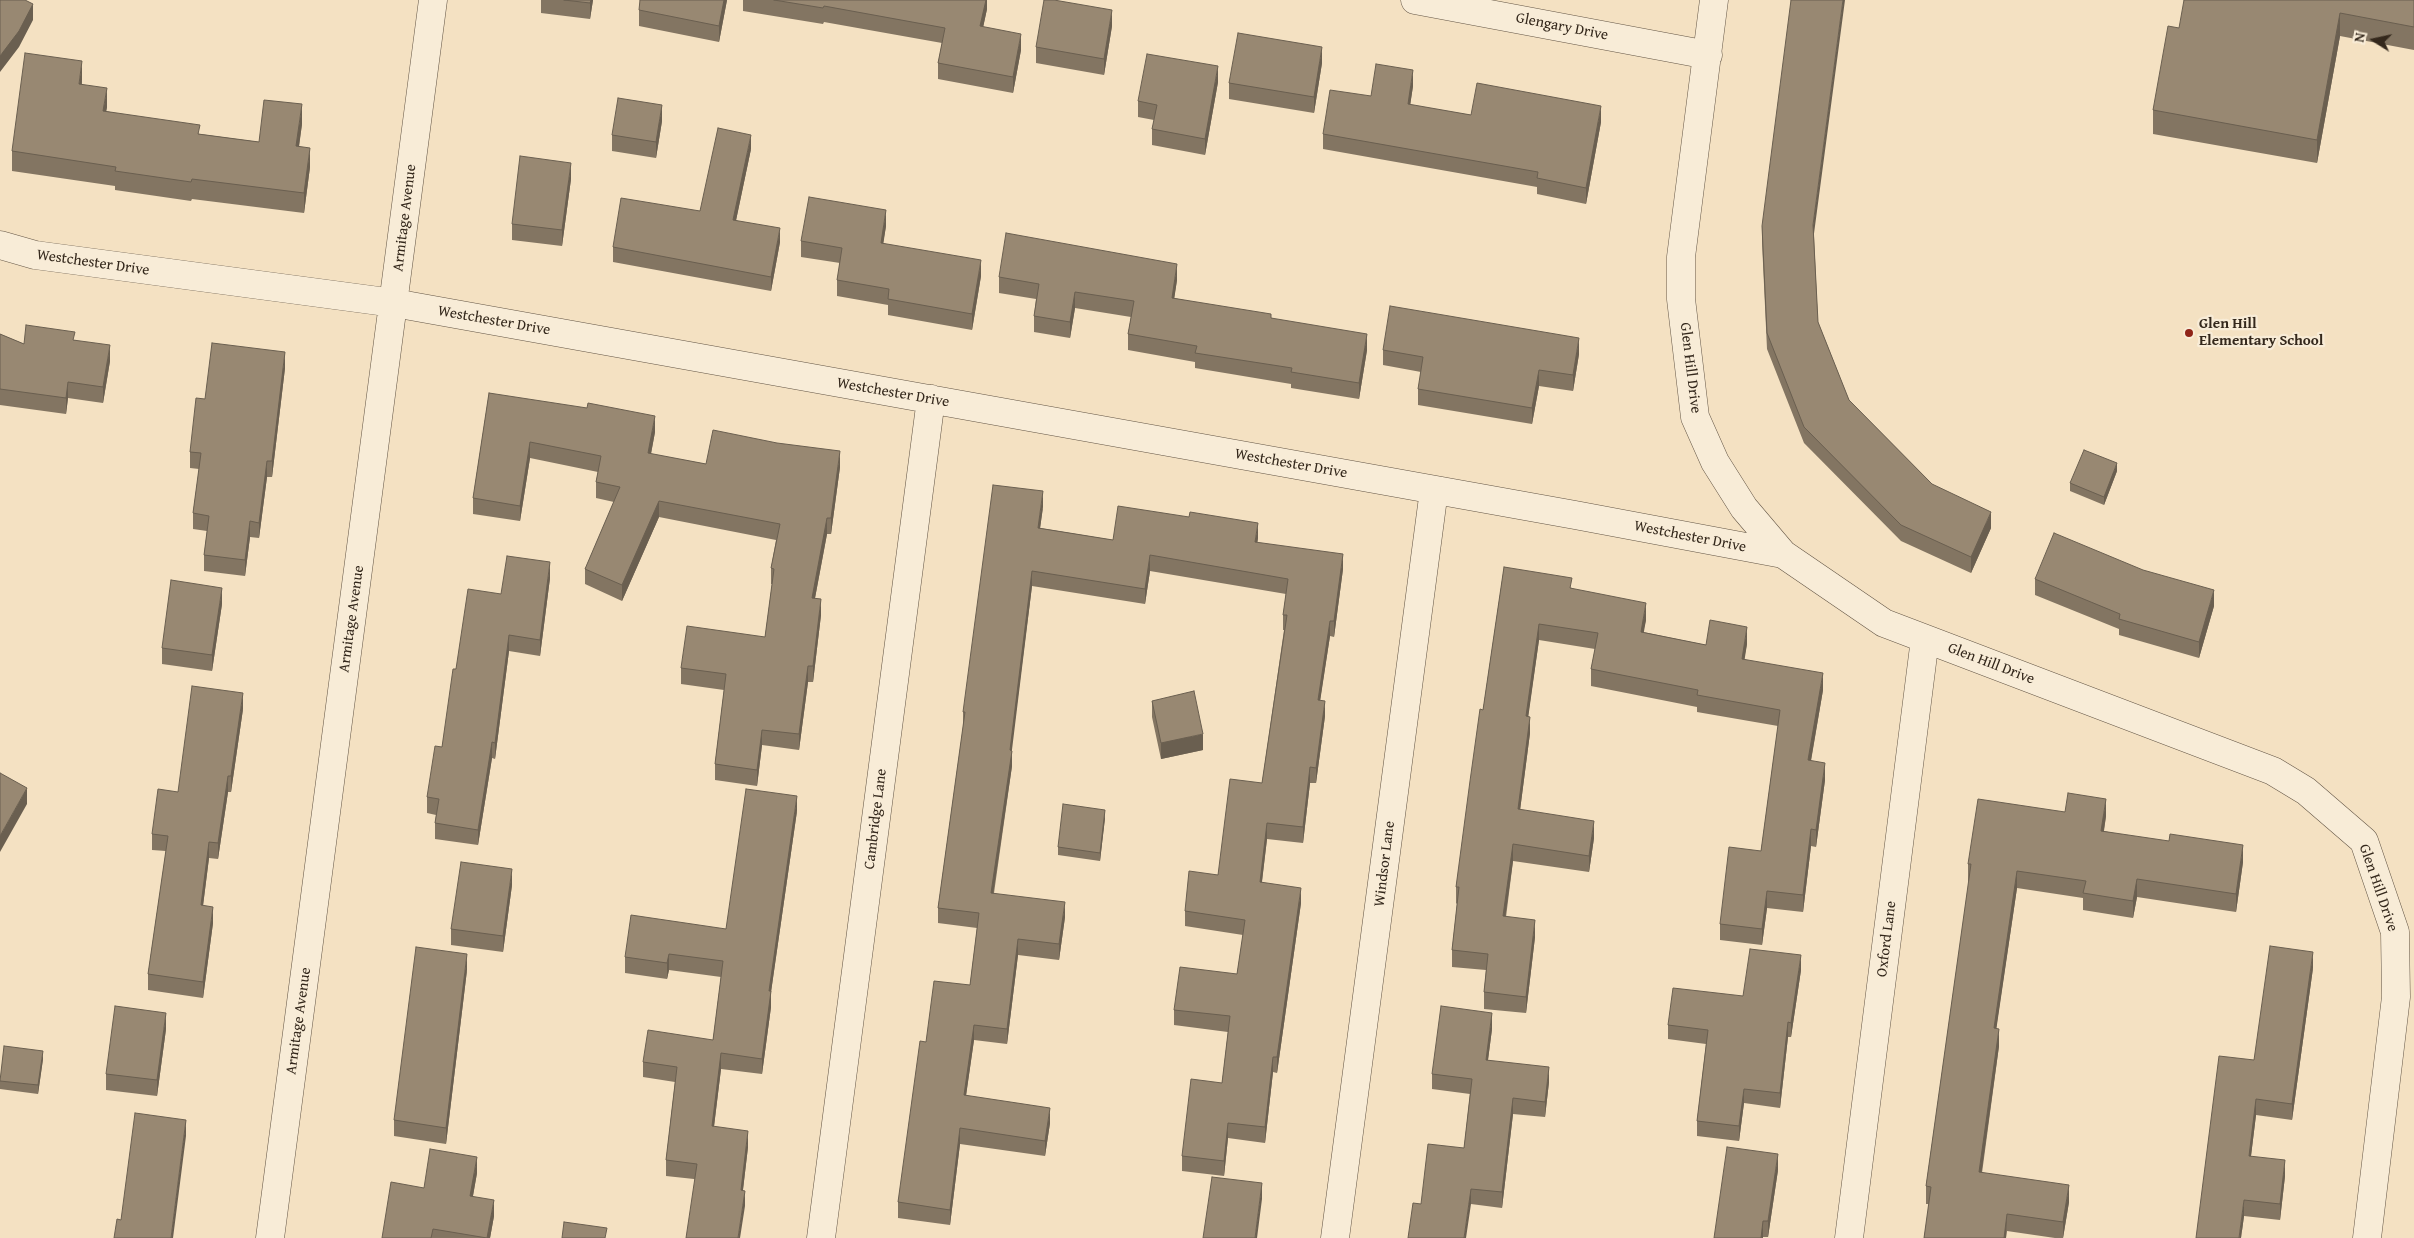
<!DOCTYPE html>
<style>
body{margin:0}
#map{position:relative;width:2414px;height:1238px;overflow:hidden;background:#f4e1c2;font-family:"Gentium Book Plus",serif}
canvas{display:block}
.north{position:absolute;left:2349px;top:15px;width:50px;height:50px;-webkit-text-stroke:4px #f8ecd7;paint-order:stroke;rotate:280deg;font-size:14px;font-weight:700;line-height:20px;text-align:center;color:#34281c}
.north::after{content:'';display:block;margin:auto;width:18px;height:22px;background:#34281c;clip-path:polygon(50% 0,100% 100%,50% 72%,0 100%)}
</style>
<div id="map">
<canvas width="2414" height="1238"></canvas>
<div class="north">N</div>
</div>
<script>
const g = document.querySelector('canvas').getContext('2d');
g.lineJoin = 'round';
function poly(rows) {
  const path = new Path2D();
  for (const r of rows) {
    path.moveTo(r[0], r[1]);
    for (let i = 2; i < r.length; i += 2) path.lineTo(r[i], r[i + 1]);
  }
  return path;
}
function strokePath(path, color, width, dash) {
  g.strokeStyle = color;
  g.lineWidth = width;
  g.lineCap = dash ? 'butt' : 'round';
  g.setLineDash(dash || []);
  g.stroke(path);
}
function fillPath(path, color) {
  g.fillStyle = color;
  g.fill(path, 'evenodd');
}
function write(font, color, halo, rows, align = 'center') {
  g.font = font + ' "Gentium Book Plus",serif';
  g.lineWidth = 4.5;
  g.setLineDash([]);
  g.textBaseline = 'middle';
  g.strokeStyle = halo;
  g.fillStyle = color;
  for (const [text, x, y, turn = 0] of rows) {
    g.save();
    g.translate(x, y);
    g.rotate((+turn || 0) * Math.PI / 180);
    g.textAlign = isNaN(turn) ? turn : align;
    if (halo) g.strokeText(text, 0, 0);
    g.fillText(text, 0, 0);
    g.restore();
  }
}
const street = poly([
 [1415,0,1708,55],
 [1714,0,1681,257,1681,299,1695,417,1715,462,1744,508,1783,554,1884,623,2273,771,2306,791,2364,841,2395,932,2396,997,2367,1238],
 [0,245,35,255,394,303,1575,515,1783,554],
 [270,1238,433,0],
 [821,1238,931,399],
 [1335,1238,1434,490],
 [1849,1238,1925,639]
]);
strokePath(street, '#645646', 29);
strokePath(street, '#f8ecd7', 28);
fillPath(poly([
 [541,0,593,0,590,19,541,13],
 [727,0,719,42,639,26,639,10],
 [743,0,987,0,987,9,983,27,1021,50,1013,93,938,79,938,63,942,43,824,22,823,24,743,11],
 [2414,0,2414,50,2340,36,2317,163,2153,134,2153,110,2179,28],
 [1112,26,1104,75,1036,63,1036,47],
 [1322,63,1314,113,1229,99,1229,83],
 [82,80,82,84,107,107,106,111,200,134,259,142,302,124,299,147,310,167,304,213,192,199,191,201,115,190,115,186,12,171,12,151],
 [1218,82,1205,155,1152,145,1152,129,1154,120,1138,117,1138,101],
 [1413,86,1410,105,1471,115,1601,122,1586,204,1537,194,1537,187,1323,149,1323,134,1371,96],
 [662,121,656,158,612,151,612,135],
 [751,149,736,220,780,242,771,291,613,262,613,247,700,211],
 [571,179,562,246,512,240,512,224],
 [886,226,883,243,981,276,972,330,888,315,888,305,837,296,837,280,840,263,801,257,801,241],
 [1762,226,1814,237,1818,322,1849,400,1932,484,1991,528,1971,573,1901,541,1804,443,1767,349,1762,242],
 [999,277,1177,280,1174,298,1271,318,1367,350,1359,399,1291,388,1291,384,1195,368,1195,362,1128,350,1128,334,1131,317,1075,308,1070,338,1034,332,1034,316,1036,299,999,293],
 [0,334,24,344,75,340,110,361,103,403,68,398,66,414,0,405],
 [1383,350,1579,354,1573,391,1539,386,1532,424,1418,405,1418,389,1421,372,1383,365],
 [285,368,272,477,267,477,259,538,250,537,245,576,204,571,204,555,207,531,193,529,193,513,199,469,190,468,190,452,205,399],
 [489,393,655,432,651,454,706,464,840,467,831,534,827,534,815,598,821,615,813,682,808,682,799,750,762,745,757,786,715,780,715,764,724,690,681,684,681,668,765,637,772,584,771,584,771,568,776,540,659,517,622,601,585,584,585,569,614,502,596,498,596,482,598,472,530,458,520,521,473,514,473,498],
 [2117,471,2104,505,2070,491,2070,483],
 [1043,507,1040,528,1113,540,1258,538,1257,543,1343,569,1334,637,1330,636,1320,700,1325,716,1316,783,1310,783,1303,843,1267,839,1262,882,1301,903,1277,1073,1273,1072,1265,1143,1228,1138,1224,1176,1182,1171,1182,1156,1222,1083,1228,1032,1174,1025,1174,1010,1237,974,1243,935,1185,926,1185,911,1218,875,1262,783,1284,630,1283,630,1283,615,1286,594,1150,571,1145,604,1032,586,1011,751,1012,766,994,893,1065,917,1059,960,1018,955,1007,1044,974,1040,966,1095,1050,1123,1045,1156,960,1144,950,1225,898,1218,898,1202,926,1042,970,985,977,928,938,923,938,908,963,727,963,712],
 [1504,567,1572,588,1646,620,1643,632,1706,645,1747,644,1744,659,1823,690,1811,761,1825,780,1816,847,1811,846,1803,912,1767,908,1762,945,1720,940,1720,924,1761,851,1778,726,1697,712,1697,707,1591,686,1591,669,1595,649,1539,640,1528,716,1530,733,1520,810,1594,838,1589,872,1513,861,1506,917,1535,937,1526,1013,1484,1009,1484,992,1486,970,1452,967,1452,950,1457,904,1456,903,1456,887,1483,710],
 [550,578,540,656,509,651,495,759,492,758,478,845,435,839,435,823,436,815,427,813,427,797,442,747,456,669,501,594],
 [2035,579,2214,606,2199,658,2119,635,2119,629,2035,595],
 [222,604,212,671,162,664,162,648],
 [1152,701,1203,750,1161,759,1152,717],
 [243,709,231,792,228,792,218,859,209,858,203,906,213,923,203,998,148,990,148,974,166,851,152,850,152,834,178,792],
 [797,811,771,992,771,1007,762,1074,721,1069,714,1127,748,1147,743,1190,745,1206,694,1179,666,1176,666,1160,675,1082,643,1077,643,1062,713,1040,721,977,669,970,667,979,625,973,625,957,726,929],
 [2065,812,2106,816,2104,831,2243,862,2236,912,2137,897,2133,918,2083,910,2083,898,2017,888,1996,1029,1999,1046,1982,1173,2069,1202,2063,1238,2055,1238,2007,1231,2006,1238,1924,1238,1929,1204,1926,1204,1926,1186,1969,881,1968,881,1968,864],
 [1105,818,1100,861,1058,855,1058,847],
 [512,885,503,952,451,945,451,929],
 [2313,968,2292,1120,2256,1115,2251,1156,2285,1176,2280,1220,2244,1216,2241,1238,2254,1060],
 [467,970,446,1144,394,1136,394,1120],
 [1801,970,1791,1037,1788,1037,1780,1108,1744,1103,1739,1141,1697,1136,1697,1121,1706,1044,1668,1039,1668,1025,1743,996],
 [166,1029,157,1096,106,1090,106,1074],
 [1492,1029,1488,1060,1549,1082,1545,1117,1513,1114,1502,1208,1471,1204,1421,1204,1464,1148,1470,1094,1432,1089,1432,1074],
 [43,1059,38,1094,0,1089,0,1081],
 [1778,1170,1768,1237,1763,1237,1714,1238],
 [477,1173,473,1196,494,1216,490,1238,382,1238,424,1188]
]), '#837562');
fillPath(poly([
 [591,0,593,0,590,19,590,3],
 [724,0,727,0,719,42,719,26],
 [986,0,987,0,987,9,980,42,980,26],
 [1843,0,1845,0,1813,241,1813,225],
 [33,4,33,20,19,47,0,72,0,56],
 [1112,10,1112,26,1104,75,1104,59],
 [2340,13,2340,36,2317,163,2317,140],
 [1021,34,1021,50,1013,93,1013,77],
 [1322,47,1322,63,1314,113,1314,97],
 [82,61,82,80,79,103,79,84],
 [1218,66,1218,82,1205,155,1205,139],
 [1413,70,1413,86,1408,120,1408,104],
 [107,88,107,107,103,130,103,111],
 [302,104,302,124,296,166,296,146],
 [662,105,662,121,656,158,656,142],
 [1601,106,1601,122,1586,204,1586,188],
 [751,135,751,149,733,235,733,220],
 [310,148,310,167,304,213,304,193],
 [571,163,571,179,562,246,562,230],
 [886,210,886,226,881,259,881,243],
 [780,228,780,242,771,291,771,277],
 [981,260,981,276,972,330,972,314],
 [1177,264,1177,280,1172,314,1172,298],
 [1075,292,1075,308,1070,338,1070,322],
 [1367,334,1367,350,1359,399,1359,383],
 [1579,338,1579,354,1573,391,1573,375],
 [110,345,110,361,103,403,103,387],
 [285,352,285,368,272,477,272,461],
 [1539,370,1539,386,1532,424,1532,408],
 [68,382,68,398,66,414,66,398],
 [655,416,655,432,648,469,648,453],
 [530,442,530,458,520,521,520,506],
 [840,451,840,467,831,534,831,518],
 [267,461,267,477,259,538,259,523],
 [2117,463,2117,471,2104,505,2104,497],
 [1043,491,1043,507,1038,543,1038,528],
 [659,501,659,517,622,601,622,585],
 [1991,512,1991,528,1971,573,1971,557],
 [827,518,827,534,812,614,812,598],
 [250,521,250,537,245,576,245,560],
 [1258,523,1258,538,1255,558,1255,542],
 [1343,554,1343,569,1334,637,1334,621],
 [1150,555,1150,571,1145,604,1145,589],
 [550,562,550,578,540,656,540,640],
 [1032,571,1032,586,1010,766,1010,750],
 [222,588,222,604,212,671,212,655],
 [2214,590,2214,606,2199,658,2199,642],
 [821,599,821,615,813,682,813,666],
 [1646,603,1646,620,1641,648,1641,632],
 [1330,621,1330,636,1318,715,1318,700],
 [1539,624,1539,640,1526,733,1526,716],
 [1747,627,1747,644,1742,676,1742,659],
 [509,635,509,651,495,759,495,743],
 [808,666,808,682,799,750,799,734],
 [1823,673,1823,690,1808,777,1808,760],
 [243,693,243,709,231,792,231,776],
 [1325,701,1325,716,1316,783,1316,768],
 [1530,717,1530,733,1518,826,1518,809],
 [762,730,762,745,757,786,757,770],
 [1203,734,1203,750,1161,759,1161,743],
 [492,742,492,758,478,845,478,830],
 [1012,751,1012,766,991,908,991,893],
 [1825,763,1825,780,1816,847,1816,830],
 [1310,767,1310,783,1303,843,1303,827],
 [228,776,228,792,218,859,218,843],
 [27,788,27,804,0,852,0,836],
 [797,796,797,811,771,992,771,1007,762,1074,762,1059,769,991],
 [2106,799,2106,816,2101,848,2101,831],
 [1105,810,1105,818,1100,861,1100,853],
 [1594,821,1594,838,1589,872,1589,856],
 [1267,823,1267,839,1260,897,1260,882],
 [1811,829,1811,846,1803,912,1803,895],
 [209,842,209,858,201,921,201,905],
 [1513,844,1513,861,1503,933,1503,916],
 [2243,845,2243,862,2236,912,2236,894],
 [512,869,512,885,503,952,503,936],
 [2017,871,2017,888,1994,1045,1994,1028],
 [2137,879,2137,897,2133,918,2133,901],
 [1301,888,1301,903,1277,1073,1277,1057],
 [1767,891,1767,908,1762,945,1762,929],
 [1065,902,1065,917,1059,960,1059,944],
 [213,907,213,923,203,998,203,982],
 [1535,920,1535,937,1526,1013,1526,997],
 [1018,939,1018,955,1007,1044,1007,1029],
 [2313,952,2313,968,2292,1120,2292,1104],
 [467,954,467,970,446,1144,446,1128],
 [669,954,669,970,667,979,667,963],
 [1801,955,1801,970,1791,1037,1791,1023],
 [166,1013,166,1029,157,1096,157,1080],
 [1492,1013,1492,1029,1486,1075,1486,1060],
 [1788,1022,1788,1037,1780,1108,1780,1093],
 [974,1025,974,1040,964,1110,964,1095],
 [1999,1029,1999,1046,1979,1190,1979,1172],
 [43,1051,43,1059,38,1094,38,1085],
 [721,1053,721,1069,712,1142,712,1126],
 [1273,1057,1273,1072,1265,1143,1265,1127],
 [1549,1067,1549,1082,1545,1117,1545,1102],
 [1744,1089,1744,1103,1739,1141,1739,1126],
 [1513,1098,1513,1114,1502,1208,1502,1192],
 [2256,1099,2256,1115,2249,1172,2249,1156],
 [1050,1108,1050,1123,1045,1156,1045,1141],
 [186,1120,186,1136,173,1238,171,1238],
 [1228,1123,1228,1138,1224,1176,1224,1161],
 [960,1128,960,1144,950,1225,950,1210],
 [748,1131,748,1147,741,1206,741,1190],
 [1778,1154,1778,1170,1768,1237,1768,1221],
 [477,1157,477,1173,470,1212,470,1196],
 [2285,1160,2285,1176,2280,1220,2280,1204],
 [1262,1183,1262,1199,1257,1238,1255,1238],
 [2069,1185,2069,1202,2063,1238,2063,1222],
 [1471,1189,1471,1204,1466,1238,1464,1238],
 [745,1191,745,1206,740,1238,738,1238],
 [494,1200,494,1216,490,1238,487,1238],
 [2244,1200,2244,1216,2241,1238,2239,1238],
 [2007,1214,2006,1238,2004,1238],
 [1763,1221,1763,1238,1761,1238]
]), '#6a5f50');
const building = poly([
 [0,0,25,0,33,4,19,31,0,56,0,0],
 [564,0,591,0,590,3,564,0],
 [640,0,724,0,719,26,639,10,640,0],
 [774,0,986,0,980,26,1021,34,1013,77,938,63,945,28,824,6,823,8,774,0],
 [1044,0,1054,0,1112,10,1104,59,1036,47,1044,0],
 [1791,0,1843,0,1813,225,1818,322,1849,400,1932,484,1991,512,1971,557,1901,525,1804,427,1767,333,1762,226,1791,0],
 [2184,0,2414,0,2414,27,2340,13,2317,140,2153,110,2168,26,2179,28,2184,0],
 [1238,33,1322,47,1314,97,1229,83,1238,33],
 [25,53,82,61,79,84,107,88,103,111,200,125,198,134,259,142,264,100,302,104,296,146,310,148,304,193,192,179,191,182,115,171,116,167,12,151,25,53],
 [1147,54,1218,66,1205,139,1152,129,1157,105,1138,101,1147,54],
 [1376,64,1413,70,1408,104,1471,115,1477,83,1601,106,1586,188,1537,178,1538,172,1323,134,1330,90,1371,96,1376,64],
 [618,98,662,105,656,142,612,135,618,98],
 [718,128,751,135,733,220,780,228,771,277,613,247,621,198,700,211,718,128],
 [520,156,571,163,562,230,512,224,520,156],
 [809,197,886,210,881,243,981,260,972,314,888,299,889,289,837,280,842,248,801,241,809,197],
 [1006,233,1177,264,1172,298,1271,314,1271,318,1367,334,1359,383,1291,372,1292,368,1195,353,1197,346,1128,334,1134,301,1075,292,1070,322,1034,316,1039,284,999,277,1006,233],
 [1390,306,1579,338,1573,375,1539,370,1532,408,1418,389,1423,357,1383,350,1390,306],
 [26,325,75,332,73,340,110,345,103,387,68,382,66,398,0,389,0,334,24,344,26,325],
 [212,343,285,352,272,461,267,461,259,523,250,521,245,560,204,555,209,516,193,513,201,453,190,452,196,398,205,399,212,343],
 [489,393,587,408,588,403,655,416,648,453,706,464,713,430,777,443,840,451,831,518,827,518,812,598,821,599,813,666,808,666,799,734,762,730,757,770,715,764,726,674,681,668,687,626,765,637,774,569,771,568,780,524,659,501,622,585,585,569,620,487,596,482,601,456,530,442,520,506,473,498,489,393],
 [2084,450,2117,463,2104,497,2070,483,2084,450],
 [993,485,1043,491,1038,528,1113,540,1118,506,1189,517,1190,512,1258,523,1255,542,1343,554,1334,621,1330,621,1318,700,1325,701,1316,768,1310,767,1303,827,1267,823,1260,882,1301,888,1277,1057,1273,1057,1265,1127,1228,1123,1224,1161,1182,1156,1191,1079,1222,1083,1230,1016,1174,1010,1180,967,1237,974,1245,920,1185,911,1189,871,1218,875,1230,779,1262,783,1287,615,1283,615,1288,579,1150,555,1145,589,1032,571,1010,750,1012,751,991,893,1065,902,1059,944,1018,939,1007,1029,974,1025,964,1095,1050,1108,1045,1141,960,1128,950,1210,898,1202,920,1041,926,1042,934,981,970,985,979,913,938,908,965,712,963,712,993,485],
 [2054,533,2143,570,2214,590,2199,642,2119,619,2120,614,2035,579,2054,533],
 [507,556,550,562,540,640,509,635,495,743,492,742,478,830,435,823,439,799,427,797,435,746,442,747,453,669,456,669,468,589,501,594,507,556],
 [1504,567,1572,578,1570,588,1646,603,1641,632,1706,645,1710,620,1747,627,1742,659,1823,673,1808,760,1825,763,1816,830,1811,829,1803,895,1767,891,1762,929,1720,924,1729,847,1761,851,1780,710,1697,695,1698,690,1591,669,1598,633,1539,624,1526,716,1530,717,1518,809,1594,821,1589,856,1513,844,1503,916,1535,920,1526,997,1484,992,1488,954,1452,950,1459,887,1456,887,1470,781,1480,709,1483,710,1504,567],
 [171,580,222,588,212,655,162,648,171,580],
 [192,686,243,693,231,776,228,776,218,843,209,842,201,905,213,907,203,982,148,974,168,836,152,834,158,789,178,792,192,686],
 [1194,691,1203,734,1161,743,1152,701,1194,691],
 [0,773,27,788,0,836,0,773],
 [746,789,797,796,769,991,771,991,762,1059,721,1053,712,1126,748,1131,741,1190,745,1191,738,1238,686,1238,697,1164,666,1160,677,1067,643,1062,648,1030,713,1040,723,961,669,954,667,963,625,957,631,915,726,929,746,789],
 [2068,793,2106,799,2101,831,2169,841,2170,834,2243,845,2236,894,2137,879,2133,901,2083,893,2086,881,2017,871,1994,1028,1999,1029,1979,1172,2069,1185,2063,1222,2007,1214,2004,1238,1924,1238,1931,1187,1926,1186,1971,864,1968,864,1978,799,2065,812,2068,793],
 [1063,804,1105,810,1100,853,1058,847,1063,804],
 [461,862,512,869,503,936,451,929,461,862],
 [2270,946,2313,952,2292,1104,2256,1099,2249,1156,2285,1160,2280,1204,2244,1200,2239,1238,2196,1238,2219,1056,2254,1060,2270,946],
 [416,947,467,954,446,1128,394,1120,416,947],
 [1750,949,1801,955,1791,1023,1788,1022,1780,1093,1744,1089,1739,1126,1697,1121,1708,1030,1668,1025,1673,988,1743,996,1750,949],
 [115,1006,166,1013,157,1080,106,1074,115,1006],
 [1441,1006,1492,1013,1486,1060,1549,1067,1545,1102,1513,1098,1502,1192,1471,1189,1464,1238,1408,1238,1413,1203,1421,1204,1428,1144,1464,1148,1472,1079,1432,1074,1441,1006],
 [4,1046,43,1051,38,1085,0,1081,4,1046],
 [135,1113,186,1120,171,1238,114,1238,117,1219,121,1220,135,1113],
 [1727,1147,1778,1154,1768,1221,1763,1221,1761,1238,1714,1238,1727,1147],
 [430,1149,477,1157,470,1196,494,1200,487,1238,433,1229,431,1238,382,1238,391,1182,424,1188,430,1149],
 [1212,1177,1262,1183,1255,1238,1203,1238,1212,1177],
 [564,1222,607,1228,605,1238,562,1238,564,1222]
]);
fillPath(building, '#988872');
strokePath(building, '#6a5f50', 1);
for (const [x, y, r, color] of [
 [2189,333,5,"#8f2418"]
]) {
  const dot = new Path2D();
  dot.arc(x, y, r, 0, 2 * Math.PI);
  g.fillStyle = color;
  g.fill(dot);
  strokePath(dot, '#f8ecd7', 2);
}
write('15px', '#34281c', '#f8ecd7', [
 ["Glengary Drive",1562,27,11],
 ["Armitage Avenue",405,218,-83],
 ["Westchester Drive",93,263,8],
 ["Westchester Drive",494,321,10],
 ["Glen Hill Drive",1690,368,83],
 ["Westchester Drive",893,393,10],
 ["Westchester Drive",1291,464,10],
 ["Westchester Drive",1690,537,11],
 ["Armitage Avenue",352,619,-82],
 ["Glen Hill Drive",1991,664,21],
 ["Cambridge Lane",876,819,-83],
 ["Windsor Lane",1385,864,-83],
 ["Glen Hill Drive",2378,888,71],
 ["Oxford Lane",1887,939,-83],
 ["Armitage Avenue",299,1021,-82]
]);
write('bold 15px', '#34281c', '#f8ecd7', [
 ["Glen Hill",2199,324],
 ["Elementary School",2199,341]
], 'left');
</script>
